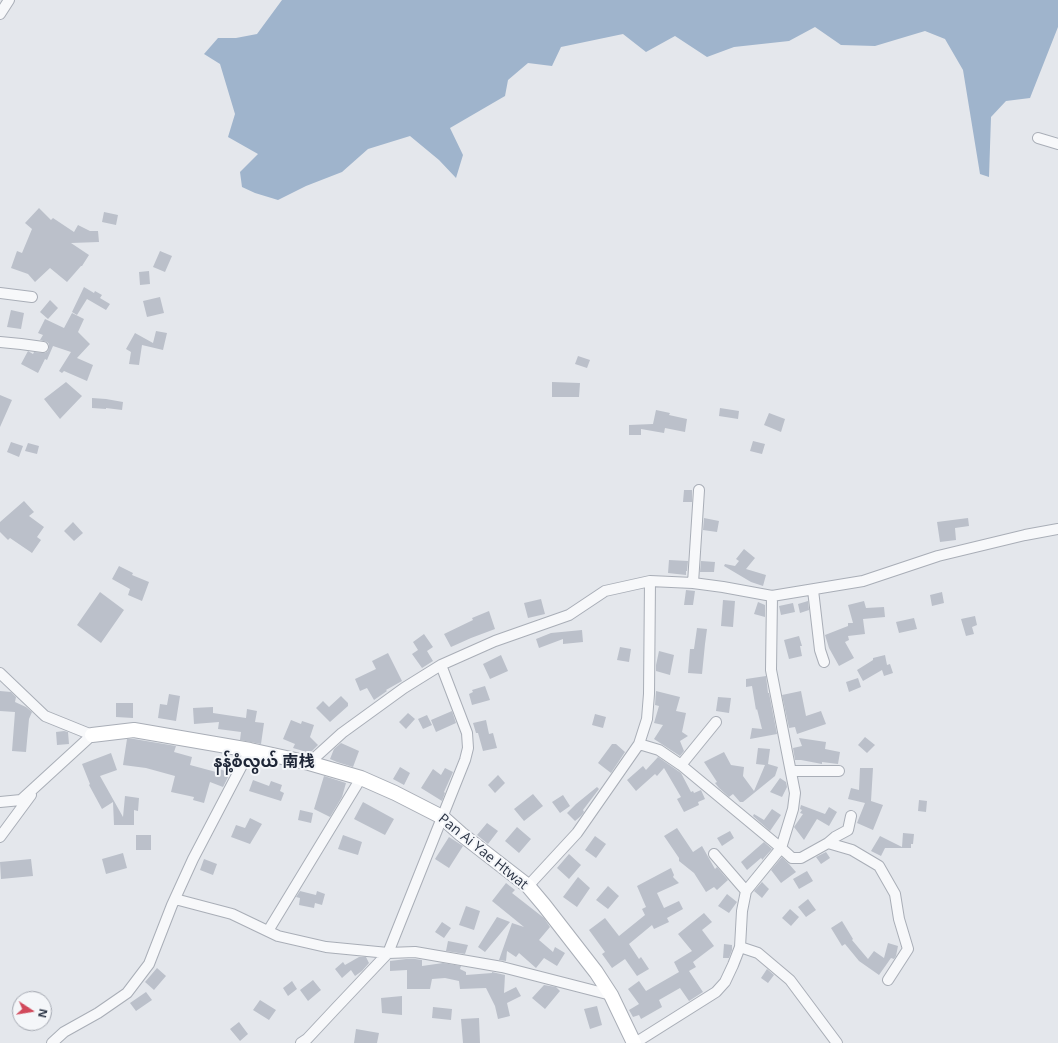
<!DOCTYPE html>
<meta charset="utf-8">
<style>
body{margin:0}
#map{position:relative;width:1058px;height:1043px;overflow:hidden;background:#e4e7ec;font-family:"Open Sans",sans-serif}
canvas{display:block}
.north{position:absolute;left:12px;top:991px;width:40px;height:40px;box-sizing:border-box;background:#f4f6f9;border:1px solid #a4a8b1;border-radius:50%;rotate:102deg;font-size:11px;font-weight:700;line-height:16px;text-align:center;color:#2b3445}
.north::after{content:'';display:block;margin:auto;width:14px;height:18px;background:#d1495b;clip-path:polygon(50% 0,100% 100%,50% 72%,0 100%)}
</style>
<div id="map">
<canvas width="1058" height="1043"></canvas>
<div class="north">N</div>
</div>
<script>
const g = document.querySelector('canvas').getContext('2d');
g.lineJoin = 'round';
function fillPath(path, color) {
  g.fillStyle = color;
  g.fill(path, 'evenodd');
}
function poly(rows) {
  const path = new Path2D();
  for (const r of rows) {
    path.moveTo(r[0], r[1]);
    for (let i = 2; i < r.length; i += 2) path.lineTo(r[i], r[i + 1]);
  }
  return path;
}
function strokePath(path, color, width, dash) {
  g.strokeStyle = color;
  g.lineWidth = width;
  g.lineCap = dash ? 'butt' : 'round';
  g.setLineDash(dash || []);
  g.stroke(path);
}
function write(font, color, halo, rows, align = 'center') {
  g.font = font + ' "Open Sans","Noto Sans SC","Noto Sans Myanmar",sans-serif';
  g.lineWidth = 4;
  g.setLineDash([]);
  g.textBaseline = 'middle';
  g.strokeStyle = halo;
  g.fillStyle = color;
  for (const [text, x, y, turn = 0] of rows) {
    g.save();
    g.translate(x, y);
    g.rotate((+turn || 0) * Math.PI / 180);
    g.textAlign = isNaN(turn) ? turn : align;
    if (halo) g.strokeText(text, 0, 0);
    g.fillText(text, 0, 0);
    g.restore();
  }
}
fillPath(poly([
 [282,0,1058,0,1058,27,1030,98,1006,101,991,117,989,177,980,174,963,70,945,39,925,31,875,46,841,45,815,27,789,41,734,47,707,57,675,36,646,52,623,34,561,47,552,66,528,63,508,80,505,96,450,128,463,155,456,178,439,160,410,136,368,149,342,172,306,186,278,200,255,193,242,187,240,172,258,154,228,137,235,114,220,64,204,54,218,38,236,38,257,34]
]), '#9fb4cc');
fillPath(poly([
 [39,208,51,220,53,218,74,232,78,225,90,231,98,231,99,242,71,243,89,255,82,266,81,266,67,282,50,268,35,282,28,274,11,268,17,251,22,253,32,229,25,223],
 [104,212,118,215,116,225,102,222],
 [160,251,172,256,165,272,153,267],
 [149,271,150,284,140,285,139,272],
 [84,287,94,293,95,291,102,295,100,298,110,304,106,310,87,299,77,315,72,312],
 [160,297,164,313,147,317,143,301],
 [50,300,58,308,48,319,40,312],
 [11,310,24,313,21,329,7,327],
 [72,313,84,319,78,332,90,344,77,358,93,365,87,381,64,371,62,373,59,371,71,352,53,346,47,360,45,359,38,373,21,364,28,351,33,354,34,352,45,353,48,351,49,347,49,344,47,342,40,340,43,335,38,333,45,319,64,328],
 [156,331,167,333,163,350,142,345,139,365,129,364,131,352,126,349,135,333,153,343],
 [578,356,590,360,587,368,575,364],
 [66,382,82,396,60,419,44,399],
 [552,382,580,383,579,397,552,397],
 [0,395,12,400,0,427],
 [92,398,106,399,123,402,122,410,106,408,106,409,92,408],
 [720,408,739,411,738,419,719,416],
 [656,410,670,413,669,415,687,419,685,432,665,428,664,433,641,429,641,435,629,435,629,425,653,424],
 [769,413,785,419,781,432,764,425],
 [753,441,765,444,762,454,750,451],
 [11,442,23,446,19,457,7,452],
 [28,443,39,446,37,454,25,451],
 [684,490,692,490,692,502,683,502],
 [24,501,34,512,29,516,44,527,37,537,41,540,32,553,10,538,8,540,0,532,0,522],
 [704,518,719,521,717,532,703,530],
 [968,518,969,526,955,528,956,540,940,542,937,522],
 [73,522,83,533,74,541,64,531],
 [744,549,755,558,746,569,766,575,763,586,751,582,724,566,725,564,735,566,739,561,736,559],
 [669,560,688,561,687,571,686,571,686,575,668,573],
 [701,561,715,562,714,572,700,572],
 [119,566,133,573,132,575,149,582,142,601,128,595,130,589,112,579],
 [686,590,695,591,693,605,684,605],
 [100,592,124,610,101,643,77,625],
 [942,592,944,603,932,606,930,595],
 [541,599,545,614,528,618,524,603],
 [723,600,735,601,733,627,721,626],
 [808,601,809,610,800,613,798,604],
 [864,601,866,608,884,607,885,617,863,619,865,634,848,636,849,640,845,642,854,658,839,666,829,648,825,635,848,626,848,623,853,623,848,605],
 [758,602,765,605,765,617,754,614],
 [793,603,795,612,781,615,779,606],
 [489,611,495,629,471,638,451,647,444,634,473,620,472,618],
 [975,616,977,625,972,627,974,634,966,636,961,619],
 [914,618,917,629,899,633,896,622],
 [697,628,707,629,705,644,702,674,688,673,690,649,694,649],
 [582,630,583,642,563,644,563,639,539,648,536,639,551,633],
 [424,634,433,647,427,651,433,661,422,668,412,654,418,650,413,642],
 [799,636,802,646,800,646,802,656,789,659,784,640],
 [620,647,631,649,629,662,617,660],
 [659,651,674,655,670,675,656,671,656,665],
 [388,653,402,681,386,690,387,691,374,700,367,688,360,691,355,679,376,669,372,661],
 [501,655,508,671,490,679,483,664],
 [885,655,887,665,890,664,893,673,884,676,882,670,863,681,857,670,873,660,873,658],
 [766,676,768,693,769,693,777,734,750,739,752,728,762,729,757,709,756,710,752,686,746,687,746,679],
 [858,678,861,687,849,692,846,682],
 [485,686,490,700,472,705,469,694,473,692,472,690],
 [0,691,11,692,16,697,15,702,26,707,32,712,29,719,26,752,12,751,15,712,0,711],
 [656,691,680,697,676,711,686,713,682,732,688,736,680,741,684,751,680,756,654,739,663,725,654,723,659,706,655,705],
 [801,691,806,716,821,711,826,724,797,734,795,727,789,728,782,695],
 [169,694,180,696,176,721,158,718,160,704,167,705],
 [341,696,348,703,348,706,330,722,316,708,323,701,329,707],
 [718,697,731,698,729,713,716,711],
 [116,703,133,703,133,718,116,717],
 [213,707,213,713,246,718,247,709,257,711,255,722,264,723,261,744,240,740,241,732,218,729,219,722,194,724,193,708],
 [452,711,456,723,436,732,431,720],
 [408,713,415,719,406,729,399,722],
 [595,714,606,717,603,728,592,725],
 [427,715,432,725,423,729,418,719],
 [291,720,301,724,302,721,314,725,310,737,318,745,310,753,293,748,295,744,283,739],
 [486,720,489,734,493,733,497,748,483,751,478,733,476,733,473,723],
 [64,731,68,732,69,744,57,745,56,732],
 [865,737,875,745,867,753,858,745],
 [799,738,826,742,825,749,840,752,838,764,822,762,822,764,801,760,795,760,793,748,802,746],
 [127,739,134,739,176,746,174,752,192,757,190,765,216,772,217,768,230,773,223,787,210,782,204,803,193,800,194,797,171,792,175,776,146,768,123,765],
 [341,743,359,751,353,767,337,762,330,759,334,749],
 [612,744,616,744,625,752,611,773,598,763],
 [758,748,770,749,768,764,778,767,775,776,743,802,740,802,733,794,729,797,719,788,715,783,717,782,704,762,724,752,731,765,744,767,743,776,754,791,765,765,756,764],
 [111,753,117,770,100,776,123,817,125,796,139,798,138,811,134,810,134,825,114,825,113,802,102,809,89,785,90,784,82,764],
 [658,757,681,773,691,792,693,791,694,793,701,790,705,799,698,802,699,805,684,812,677,799,681,797,664,768,657,776,655,774,636,791,627,780,643,766,646,770],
 [400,767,410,773,404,785,393,779],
 [445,768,453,772,444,792,445,793,442,801,421,788,433,769,441,775],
 [860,768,873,768,871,801,883,805,873,830,857,823,865,803,848,799,851,788,859,790],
 [498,775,505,783,495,793,488,785],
 [324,776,346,783,342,797,330,817,314,809],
 [780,778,786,782,787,787,782,797,770,792],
 [253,780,269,786,271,781,282,785,280,791,284,793,281,801,249,791],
 [597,787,599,789,583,810,584,812,581,816,575,821,567,813,576,804],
 [533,794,543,806,524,821,514,809],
 [563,795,570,806,560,813,552,802],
 [919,800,927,801,926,812,918,811],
 [363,802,394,819,385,835,354,819],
 [801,805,825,814,829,807,837,812,829,826,817,819,804,840,794,827,803,814,800,813,802,810,800,809],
 [772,809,781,815,770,831,753,816,754,814,764,820],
 [300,810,313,813,311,823,298,820],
 [250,818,262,824,250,844,231,837,236,825,245,828],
 [487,823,498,831,488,844,477,835],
 [517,827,531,839,519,853,505,841],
 [677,828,693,852,702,846,715,869,717,867,728,880,717,890,714,887,706,892,694,873,679,861,679,858,664,836],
 [730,831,734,838,722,846,717,838],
 [903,833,914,834,913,844,911,844,911,848,885,848,881,856,871,851,880,836,902,847],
 [136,835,151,835,151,850,136,850],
 [343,835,362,842,358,855,338,849],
 [595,836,606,844,596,858,585,850],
 [449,837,463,846,449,868,435,859],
 [764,842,772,849,763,859,763,860,761,858,747,870,741,862],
 [826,852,830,858,821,864,816,857],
 [123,853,127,868,106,874,102,859],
 [569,854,581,865,569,879,557,868],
 [782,857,789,864,796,872,781,883,771,870],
 [31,859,33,876,1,879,0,862],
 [204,859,217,864,213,875,200,870],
 [671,868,674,875,673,877,679,883,657,893,664,908,679,901,683,909,667,918,669,922,654,929,652,925,629,944,639,959,641,957,649,969,637,976,625,959,612,968,602,954,605,952,589,930,605,918,619,936,645,915,642,909,646,907,637,886],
 [807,871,813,881,799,889,793,879],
 [578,877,590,888,577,907,563,897],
 [762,882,769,889,762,898,754,891],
 [506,883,515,890,512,893,544,918,550,927,539,940,553,952,555,947,565,953,557,966,544,958,536,968,519,953,516,957,507,951,506,961,499,960,512,923,524,927,513,918,513,917,513,918,492,901],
 [608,886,619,896,608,909,596,900],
 [300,891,316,895,317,891,325,894,322,905,315,903,314,908,299,905,300,898,296,897],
 [727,894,737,902,729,913,718,906],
 [808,899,816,910,806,917,798,907],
 [466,906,480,911,474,930,459,925],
 [790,909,799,917,791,926,782,918],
 [704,913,712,922,702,930,714,946,693,962,696,967,689,971,703,992,689,1001,680,988,659,1000,662,1007,641,1019,639,1015,633,1017,629,1010,639,1004,628,989,639,981,646,991,679,972,674,962,692,951,678,934],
 [497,917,510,922,485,952,478,947],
 [842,921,853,939,852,940,868,959,874,951,884,958,888,943,898,946,896,956,894,959,891,958,879,975,859,961,845,944,842,946,831,928],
 [442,922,451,928,444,938,435,932],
 [448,941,468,945,465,954,446,951],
 [724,944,732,945,732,950,729,958,723,958],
 [359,957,366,957,369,963,362,971,355,976,351,970,342,978,335,969,343,962,345,965],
 [406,959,415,959,422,960,422,966,443,963,461,966,460,969,466,972,466,975,492,973,492,972,505,975,504,993,516,987,521,996,507,1003,510,1016,498,1019,495,1006,486,988,460,989,459,981,445,978,432,979,430,989,407,989,407,970,390,971,390,961],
 [157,968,166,976,154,990,145,982],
 [767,969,774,975,768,983,761,978],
 [313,980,321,990,308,1001,300,990],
 [292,981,297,989,288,996,283,988],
 [544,985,556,987,560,991,545,1009,532,998],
 [146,992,152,1000,136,1011,130,1003],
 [402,996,402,1015,382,1013,381,998],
 [260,1000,276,1010,269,1020,253,1010],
 [597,1006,602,1025,590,1029,584,1009],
 [433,1007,452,1009,451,1020,432,1018],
 [479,1018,480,1043,463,1043,461,1019],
 [239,1022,248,1034,240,1041,230,1029],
 [356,1029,379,1033,377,1043,354,1043]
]), '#bbc0ca');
const street = poly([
 [0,14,9,0],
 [1038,138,1058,144],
 [0,293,32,297],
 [0,342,21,344,43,347],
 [693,583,699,490],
 [813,590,820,650,824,662],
 [0,673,45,716,92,735,21,800,0,802],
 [639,744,659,750,681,765,781,848,792,858,801,858,828,843,835,837,848,830,851,816],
 [309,763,342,733,404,688,441,665,495,641,569,615,605,591,650,581,693,583,723,587,772,596,863,581,938,556,1025,535,1058,529],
 [681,765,716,722],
 [791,771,839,771],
 [0,837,31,795],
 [828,843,852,850,879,866,895,894,899,919,908,949,888,980],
 [714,854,746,891],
 [528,886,577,833,639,744,647,719,649,694,650,581],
 [175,899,232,914,278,936,326,947,388,953,415,952,502,967,611,995],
 [268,931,361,778],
 [740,947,758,953,790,980,837,1043],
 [52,1043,64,1032,98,1013,127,993,149,964,172,905,193,859,250,750],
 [301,1043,307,1039,336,1008,388,953,465,760,468,748,467,733,441,665],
 [635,1043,716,992,725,982,733,965,740,947,742,911,746,891,781,848,793,809,795,793,771,670,772,596]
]);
const secondary = poly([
 [92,735,134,730,250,750,309,763,361,778,395,793,442,817,461,834,528,886,544,905,596,972,611,995,634,1043]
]);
strokePath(street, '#a9aeb7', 12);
strokePath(secondary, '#a9aeb7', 16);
strokePath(street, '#f7f8fa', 10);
strokePath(secondary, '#fff', 14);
write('14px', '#2b3445', '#f4f6f9', [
 ["Pan Ai Yae Htwat",483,852,39]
]);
write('bold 16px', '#1d2536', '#f4f6f9', [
 ["နန့်စံလွယ် 南栈",264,762]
]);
</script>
